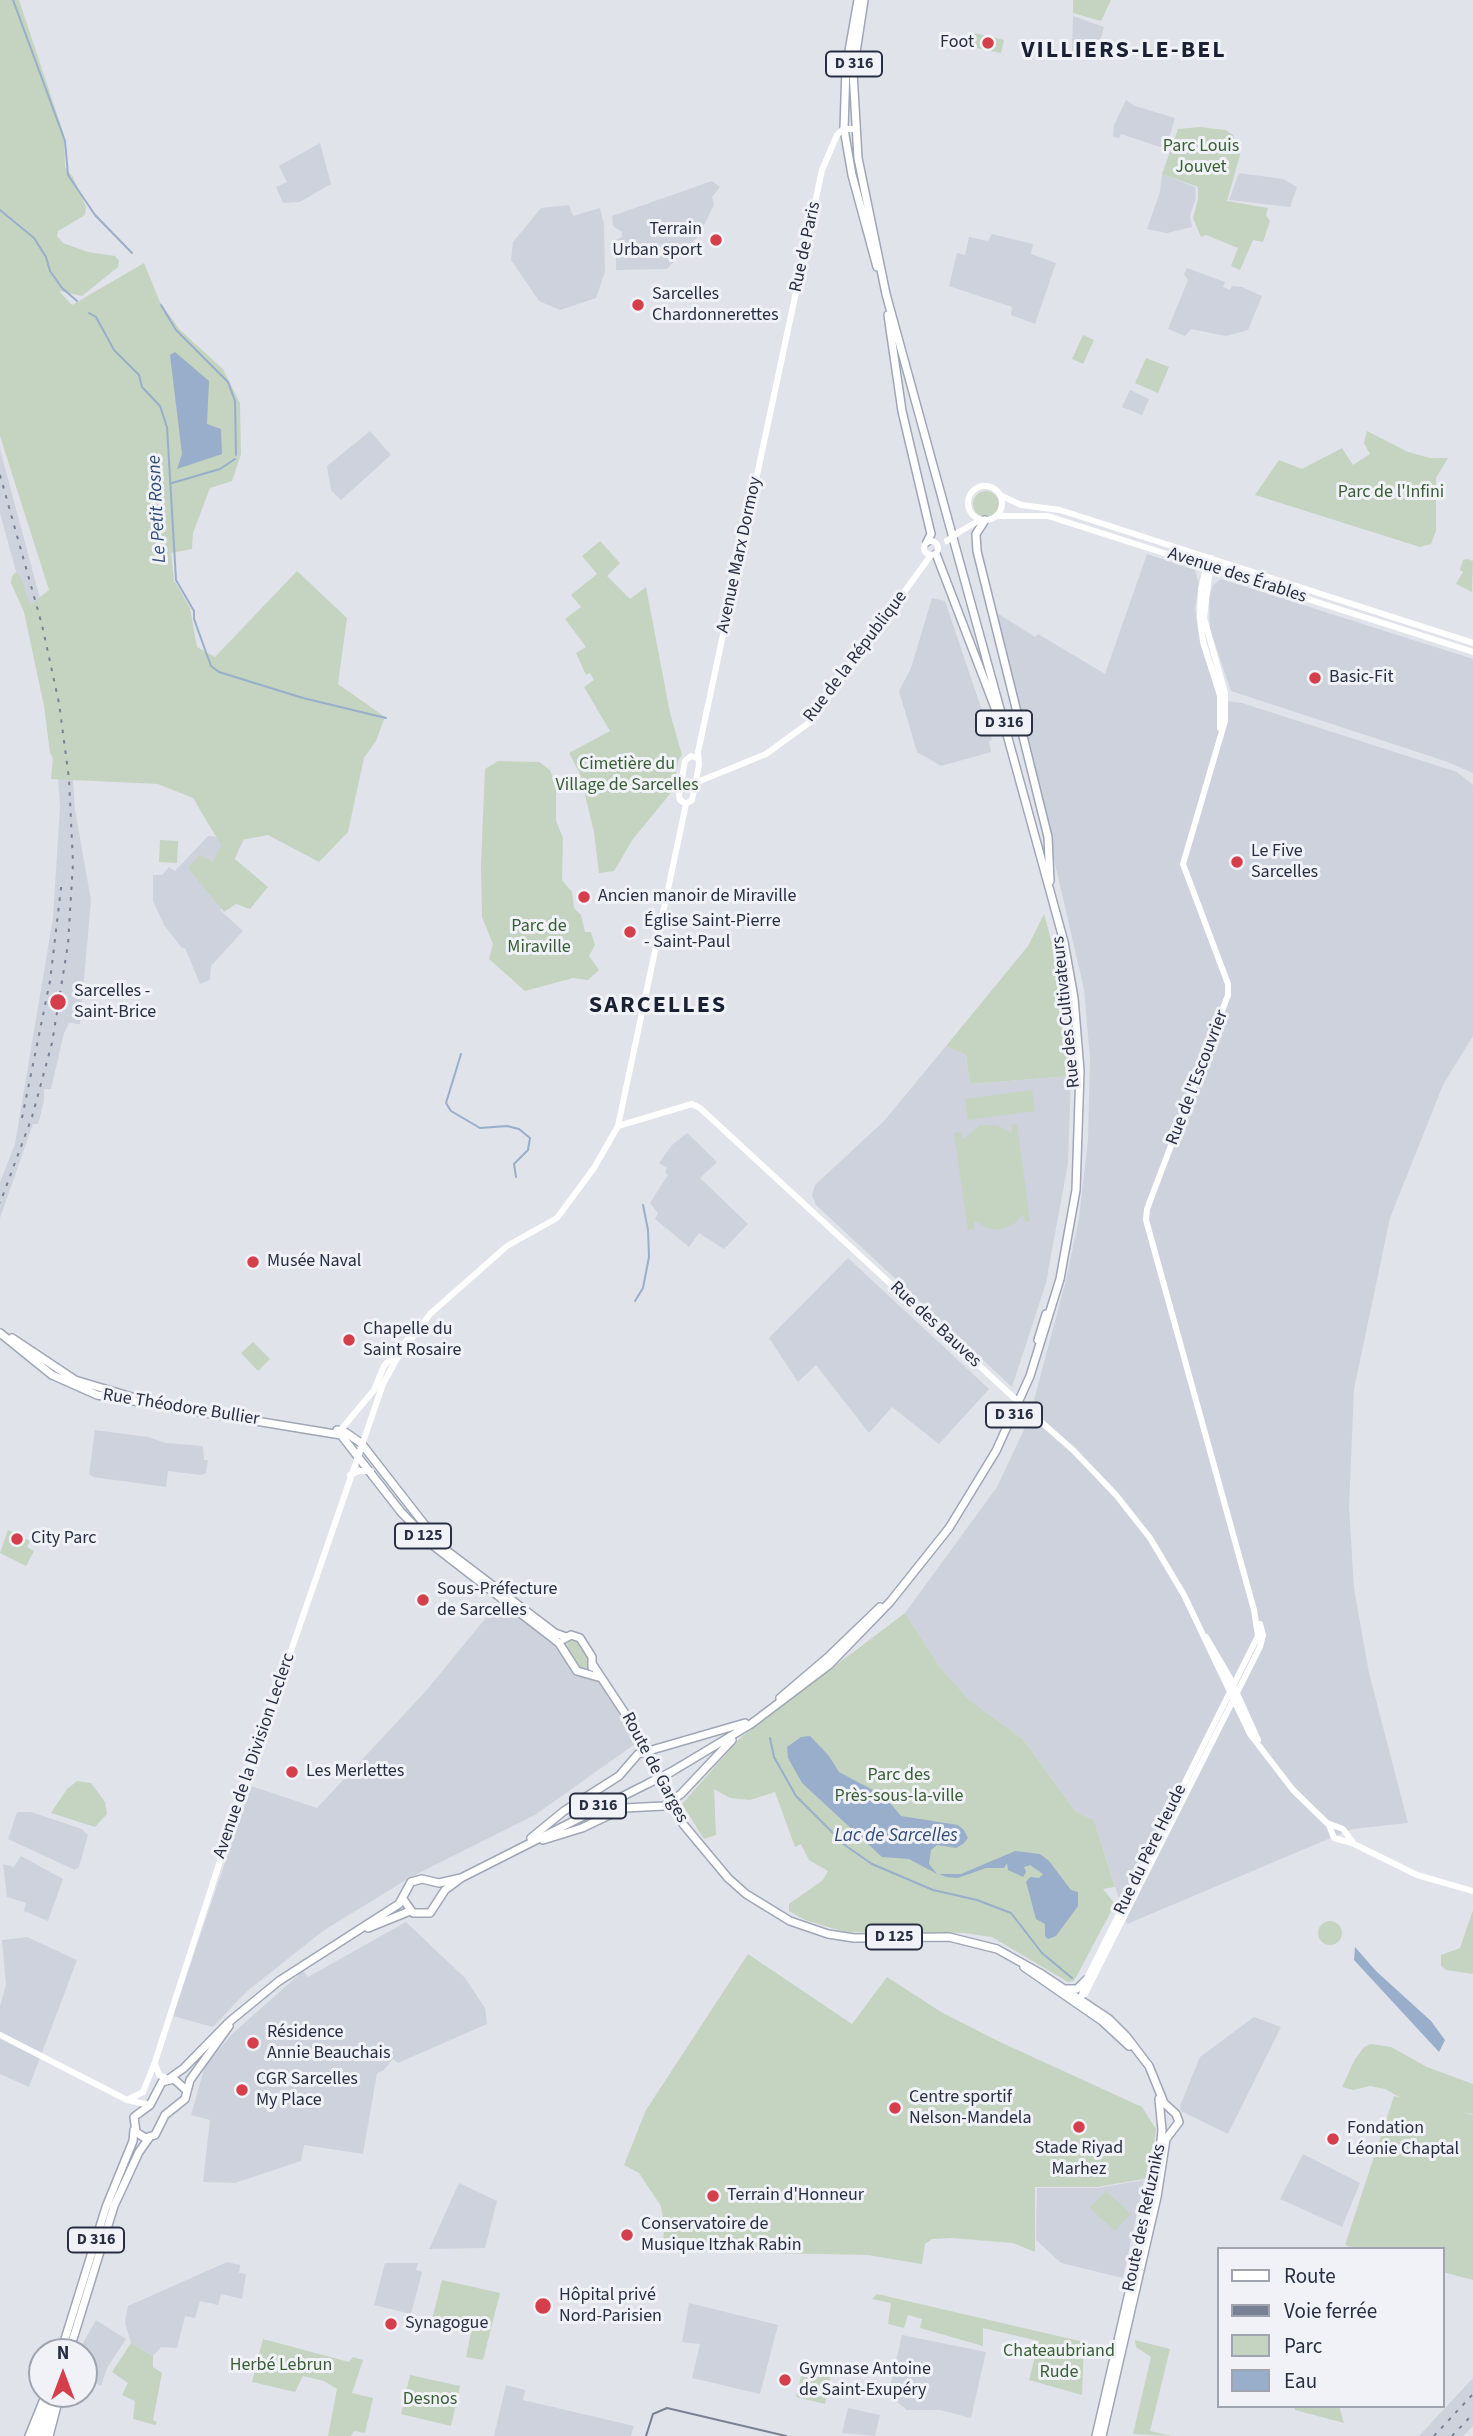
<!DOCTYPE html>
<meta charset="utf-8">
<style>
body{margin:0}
#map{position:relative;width:1473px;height:2436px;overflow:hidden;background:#e0e3ea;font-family:"Source Sans 3",sans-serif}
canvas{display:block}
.legend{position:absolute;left:1217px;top:2247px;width:228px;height:161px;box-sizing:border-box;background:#f0f2f7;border:2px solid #a0a4af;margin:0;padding:9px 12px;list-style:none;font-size:21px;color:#282f42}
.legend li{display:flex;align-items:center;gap:14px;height:35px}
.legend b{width:35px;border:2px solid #a0a4af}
.north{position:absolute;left:28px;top:2338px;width:70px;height:70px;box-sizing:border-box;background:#f0f2f7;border:2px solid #a0a4af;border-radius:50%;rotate:0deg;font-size:19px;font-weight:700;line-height:28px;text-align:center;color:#282f42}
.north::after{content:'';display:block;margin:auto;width:24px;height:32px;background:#d53f4b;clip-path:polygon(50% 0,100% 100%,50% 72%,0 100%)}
</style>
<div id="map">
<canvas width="1473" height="2436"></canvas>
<ul class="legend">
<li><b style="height:9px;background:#fff"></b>Route</li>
<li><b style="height:9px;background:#788194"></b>Voie ferrée</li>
<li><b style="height:19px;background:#c4d4c1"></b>Parc</li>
<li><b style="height:19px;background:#99aecb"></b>Eau</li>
</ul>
<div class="north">N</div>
</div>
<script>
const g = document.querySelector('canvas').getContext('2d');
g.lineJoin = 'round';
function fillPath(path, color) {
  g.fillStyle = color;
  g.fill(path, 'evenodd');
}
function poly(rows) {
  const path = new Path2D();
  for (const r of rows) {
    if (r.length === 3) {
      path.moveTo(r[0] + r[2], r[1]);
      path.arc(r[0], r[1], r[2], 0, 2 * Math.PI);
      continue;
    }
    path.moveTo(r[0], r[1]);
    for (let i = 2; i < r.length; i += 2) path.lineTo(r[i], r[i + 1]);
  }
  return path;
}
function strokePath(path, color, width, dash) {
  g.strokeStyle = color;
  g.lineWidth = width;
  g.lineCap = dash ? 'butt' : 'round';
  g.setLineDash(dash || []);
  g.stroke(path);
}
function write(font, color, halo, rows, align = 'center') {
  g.font = font + ' "Source Sans 3",sans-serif';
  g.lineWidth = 6;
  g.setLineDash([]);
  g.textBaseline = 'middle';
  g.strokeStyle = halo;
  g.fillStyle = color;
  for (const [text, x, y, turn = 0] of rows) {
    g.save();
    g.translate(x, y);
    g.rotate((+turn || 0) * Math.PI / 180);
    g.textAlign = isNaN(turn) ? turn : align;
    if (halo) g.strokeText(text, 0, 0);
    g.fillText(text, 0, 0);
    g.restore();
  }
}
fillPath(poly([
 [1073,16,1104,27,1096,57,1091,56,1089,61,1072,52],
 [1126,100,1135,106,1175,118,1166,149,1121,134,1119,138,1113,137,1114,125],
 [320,143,331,184,300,202,283,203,276,187,287,182,279,166],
 [1239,173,1283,179,1297,187,1290,207,1229,200],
 [1162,174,1195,187,1196,198,1190,215,1192,227,1167,233,1147,229,1160,192],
 [712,181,720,187,712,197,714,205,699,235,667,269,616,270,616,240,622,237,622,232,613,226,612,216],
 [569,205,573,216,600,208,604,225,605,272,596,298,560,310,539,301,511,260,513,242,541,208],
 [992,234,1033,244,1031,254,1056,263,1035,324,1011,315,1012,307,949,286,957,253,965,255,969,237,988,241],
 [1187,268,1225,282,1223,287,1230,290,1232,286,1242,287,1262,296,1248,330,1226,336,1191,329,1185,336,1168,329,1188,280,1184,274],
 [1130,390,1149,399,1142,415,1122,407],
 [370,431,391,455,341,500,331,490,327,466],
 [0,449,42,606,70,736,75,810,91,900,80,1024,69,1023,64,1033,51,1089,44,1089,44,1101,38,1124,33,1124,0,1218,0,1182,15,1144,53,918,60,807,55,732,29,619,0,513],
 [1147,554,1195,570,1199,584,1195,608,1198,631,1218,700,1242,703,1457,772,1473,785,1473,1036,1443,1085,1390,1218,1354,1389,1349,1506,1354,1589,1369,1673,1408,1823,1352,1829,1127,1924,1094,1820,1076,1812,1022,1738,969,1700,940,1667,905,1613,997,1487,1029,1419,1066,1280,1079,1218,1088,1140,1090,1058,1084,989,997,613,1035,637,1038,634,1105,674],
 [1221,579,1473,659,1473,773,1445,761,1231,691,1210,629,1209,597,1213,585],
 [932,598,945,601,992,740,989,741,991,752,941,766,917,752,899,691,911,668],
 [208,836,244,840,218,889,232,895,220,910,243,931,211,966,210,980,200,984,185,948,182,948,164,925,153,901,153,875,162,875,169,867,175,871],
 [946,1046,966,1055,970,1084,1071,1076,1068,1163,1046,1283,1012,1387,816,1205,812,1195,815,1185,884,1121],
 [687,1133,717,1162,700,1178,748,1224,724,1249,699,1233,689,1247,655,1219,658,1213,650,1203,668,1175,665,1172,667,1168,659,1163,672,1145],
 [848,1258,989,1389,939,1444,892,1407,869,1433,816,1365,798,1382,769,1338],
 [95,1430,148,1437,166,1443,203,1446,204,1460,208,1460,206,1473,201,1475,168,1471,166,1487,93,1477,89,1474],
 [508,1591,584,1658,603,1683,635,1744,535,1815,409,1878,323,1931,246,1992,213,2027,173,2016,251,1786,317,1808,425,1692],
 [17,1812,31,1812,82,1829,88,1835,79,1867,75,1870,8,1839],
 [21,1856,63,1879,48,1921,24,1911,26,1903,7,1897,3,1864,14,1867],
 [406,1922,465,1978,485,2008,487,2024,398,2063,393,2059,383,2071,377,2073,363,2154,304,2145,301,2161,235,2183,203,2182,210,2120,191,2115,205,2066,231,2035,303,1971,308,1977],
 [27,1937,77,1960,29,2087,0,2074,0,2006,6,1985,2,1940],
 [1254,2017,1281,2027,1228,2134,1181,2111,1180,2106,1200,2057],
 [1303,2154,1360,2183,1342,2227,1280,2199],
 [1144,2180,1123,2278,1061,2263,1036,2240,1037,2188,1098,2188],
 [459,2183,497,2201,485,2248,429,2249],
 [227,2262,240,2265,239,2273,246,2274,242,2299,221,2294,218,2305,200,2301,195,2318,185,2316,177,2348,161,2347,153,2356,131,2343,125,2323,128,2306],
 [385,2263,418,2263,416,2270,422,2272,411,2314,374,2305],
 [689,2303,778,2325,760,2394,692,2378,700,2344,682,2342],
 [96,2320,126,2339,107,2368,101,2386,84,2377,84,2352,78,2352],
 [902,2335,986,2352,971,2418,940,2410,907,2410,888,2395],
 [1473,2378,1473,2426,1463,2436,1419,2436],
 [506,2385,525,2390,523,2400,634,2426,631,2436,494,2436],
 [848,2408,880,2415,875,2436,842,2433]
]), '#ced2dc');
fillPath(poly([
 [0,0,19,0,64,135,65,167,73,177,86,207,85,215,58,231,57,236,63,243,88,252,115,256,119,261,118,267,82,296,59,291,72,305,144,263,160,302,180,330,223,369,240,403,241,454,232,481,210,488,193,533,192,549,171,553,174,580,190,608,197,647,215,657,297,571,347,618,338,684,385,717,376,741,364,758,348,832,319,862,268,835,242,840,235,859,268,887,250,909,236,904,224,912,188,868,200,855,213,862,221,845,193,798,158,784,51,779,53,758,50,753,44,706,24,612,11,583,12,576,16,572,21,578,30,605,49,590,0,436],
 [1073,0,1111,0,1101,21,1073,13],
 [975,33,1004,40,1001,53,972,47],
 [1199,127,1226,130,1233,135,1240,155,1227,201,1268,208,1266,215,1270,221,1263,242,1253,240,1240,270,1231,266,1238,248,1206,235,1201,237,1193,218,1198,199,1198,187,1162,174,1178,129],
 [1083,335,1094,340,1083,364,1072,359],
 [1146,358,1169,367,1158,393,1135,383],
 [1367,431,1408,452,1430,458,1448,458,1436,478,1436,531,1431,544,1420,547,1255,495,1279,460,1302,469,1342,448,1353,465,1370,454,1364,443],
 [986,504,13],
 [600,541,620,563,607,576,630,599,646,587,670,713,682,755,678,761,674,789,633,839,614,871,599,873,594,832,580,774,569,753,610,731,584,687,594,680,590,673,586,675,576,653,586,647,565,619,581,607,571,595,597,574,582,556],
 [1467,559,1473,561,1472,592,1456,584,1463,572,1460,570,1463,560],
 [498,761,539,762,550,770,556,785,556,821,563,838,562,880,572,892,574,908,581,915,585,932,591,932,595,945,589,956,599,970,588,980,573,978,525,991,489,959,493,944,482,917,481,864,485,769],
 [160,840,178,841,177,863,159,862],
 [1044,914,1059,969,1071,1076,970,1084,966,1055,946,1046,1028,946],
 [1032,1090,1035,1111,968,1120,965,1099],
 [1017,1124,1030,1221,1025,1222,1023,1214,1015,1223,1003,1229,989,1229,974,1221,974,1229,968,1230,954,1133,961,1132,962,1140,980,1125,996,1125,1012,1133,1011,1125],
 [253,1342,270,1359,258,1371,241,1353],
 [8,1530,30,1541,27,1547,34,1551,26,1566,0,1553],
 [905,1613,940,1667,969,1700,1022,1738,1076,1812,1094,1820,1115,1887,1103,1889,1115,1904,1074,1981,1068,1982,992,1937,964,1933,845,1932,805,1920,789,1911,789,1904,823,1880,828,1871,809,1860,801,1844,795,1847,775,1792,750,1800,730,1798,714,1789,716,1835,704,1839,682,1804,741,1737],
 [569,1640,576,1640,581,1646,590,1661,587,1667,579,1667,567,1647],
 [77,1781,91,1783,105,1802,107,1814,95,1827,51,1813,67,1789],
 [1473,1910,1473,1974,1446,1970,1441,1966,1441,1955,1460,1948],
 [1330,1933,12],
 [748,1954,852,2024,887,1977,941,2012,1000,2042,1142,2107,1156,2129,1150,2178,1097,2187,1035,2187,1035,2252,1013,2243,952,2238,932,2239,925,2244,922,2264,868,2255,663,2251,664,2225,661,2206,639,2173,624,2165,646,2110],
 [1371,2044,1391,2047,1427,2067,1473,2084,1473,2114,1462,2112,1473,2115,1473,2280,1443,2272,1443,2249,1358,2249,1345,2245,1394,2096,1401,2098,1385,2089,1370,2086,1353,2090,1342,2087,1355,2059,1364,2047],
 [1106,2191,1131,2214,1115,2231,1090,2208],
 [442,2280,500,2293,483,2360,466,2357,472,2327,468,2326,468,2322,445,2317,441,2330,430,2327],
 [877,2294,1084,2342,1082,2395,1029,2380,1039,2341,983,2328,983,2346,920,2328,922,2319,908,2315,904,2328,888,2324,891,2303,872,2299],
 [263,2339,349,2362,353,2357,363,2360,352,2393,373,2398,365,2433,354,2431,351,2436,328,2436,337,2389,324,2381,303,2376,295,2392,252,2382],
 [1135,2340,1170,2349,1150,2431,1172,2436,1133,2434,1151,2357,1136,2347],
 [131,2343,153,2356,153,2367,162,2373,153,2420,157,2422,155,2425,133,2419,135,2401,122,2395,128,2383,112,2372],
 [803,2369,831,2375,825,2404,796,2397],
 [410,2375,460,2386,451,2426,401,2414],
 [1294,2406,1339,2406,1344,2423,1295,2410]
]), '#c4d4c1');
fillPath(poly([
 [175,352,209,381,207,424,221,429,222,454,177,469,182,454,170,355],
 [810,1736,829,1756,839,1772,884,1796,901,1816,958,1825,964,1830,968,1838,963,1844,956,1848,937,1845,931,1850,929,1864,937,1874,909,1859,882,1857,802,1783,788,1758,787,1747,801,1737],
 [1015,1851,1040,1854,1049,1861,1071,1890,1078,1892,1078,1906,1056,1936,1048,1939,1045,1936,1045,1924,1036,1919,1026,1882,1030,1877,1039,1878,1043,1874,1030,1865,1024,1867,1026,1872,1023,1877,1008,1870,1007,1863,1004,1868,986,1868,958,1878,946,1877,939,1874,961,1874],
 [1355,1947,1376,1971,1431,2021,1445,2040,1439,2052,1354,1960]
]), '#99aecb');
strokePath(poly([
 [13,0,65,141,68,175,95,215,132,253],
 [0,210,34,238,46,257,50,271,62,288,77,301],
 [161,305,176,330,228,382,235,401,236,455],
 [89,313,96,317,114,350,139,375,142,387,160,406,167,427,176,580,194,611,194,619,211,666,219,672,303,698,386,718],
 [172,483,220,469,235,459],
 [461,1054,446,1103,451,1111,480,1128,507,1126,519,1129,530,1138,528,1150,514,1164,516,1177],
 [635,1301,643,1288,649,1257,648,1230,643,1205],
 [770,1738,774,1757,796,1796,846,1846,872,1864,933,1890,977,1900,1011,1913,1042,1953,1072,1978]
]), '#99aecb', 2);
const primary = poly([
 [858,0,846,68,844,129,852,175,877,267],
 [888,315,902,411,931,534,927,542],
 [985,520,976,534,977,551,1048,837,1050,881],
 [936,554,997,713],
 [0,1333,52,1375,97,1395,341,1435,401,1512,435,1547,559,1643,577,1671,598,1677],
 [12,1338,75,1380,132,1397],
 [1038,1340,1046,1314],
 [337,1430,345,1432,361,1443,442,1547,555,1633,566,1637],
 [564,1639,571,1635,580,1638,592,1657,592,1667],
 [593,1665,630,1721,683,1824,728,1878,746,1894,790,1921,828,1934,854,1938,949,1937,997,1949,1040,1973,1109,2019,1126,2036,1149,2066,1164,2103,1176,2114,1179,2122,1166,2139,1157,2197,1102,2436],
 [780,1698,827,1658,880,1607],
 [671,1772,751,1724,829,1665,890,1602,949,1528,996,1451,1030,1376,1060,1279,1076,1190,1080,1071,1074,998,1064,942,886,294,858,158,853,72,864,0],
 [531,1838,564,1811,619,1776,638,1754,745,1723],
 [543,1840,582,1828,624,1808,664,1806,681,1794,732,1740],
 [403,1899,413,1913,430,1913,445,1890,461,1878,649,1783],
 [368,1928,410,1911],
 [1024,1967,1102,2021,1129,2046],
 [1067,1989,1077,1989,1086,1980],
 [170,2078,184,2068,229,2022,279,1981,399,1904,411,1882,422,1879,439,1883,461,1878],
 [186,2090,174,2079,162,2082,150,2105,134,2117,136,2132,145,2138,155,2135,165,2115,185,2099,190,2080,229,2026],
 [61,2352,106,2207,133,2141,134,2130],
 [69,2352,114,2206,139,2152,149,2138],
 [29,2436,46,2394],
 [35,2436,45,2405],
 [42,2436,56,2394],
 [49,2436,60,2394],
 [1096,2436,1159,2162,1162,2130,1159,2099]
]);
strokePath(primary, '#9fa6b6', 10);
strokePath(poly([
 [985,503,17],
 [1002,496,1021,505,1060,510,1473,643],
 [998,516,1048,516,1473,652],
 [959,532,980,520],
 [931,548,7],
 [1207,564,1201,589,1200,618,1203,642,1220,695,1220,728],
 [1208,565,1238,569],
 [695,783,766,754,810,722,931,555],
 [686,804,692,800,699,765,698,752,822,170,837,135,843,129,854,129],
 [686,804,680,800,679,795,685,761,691,756,697,758],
 [618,1126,692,1104,700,1108,1012,1396],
 [1023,1406,1073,1450,1116,1495,1150,1538,1184,1595,1250,1734,1293,1790,1329,1825,1334,1838,1352,1843,1417,1875,1473,1891],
 [339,1432,374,1390,384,1366,416,1330],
 [350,1475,359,1471,371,1471],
 [1206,1637,1230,1678,1258,1740],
 [1327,1823,1343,1829,1352,1841],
 [1085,1994,1260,1647,1263,1635,1260,1624],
 [1080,2002,1086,1980,1258,1636,1254,1610,1146,1220,1147,1209,1228,995,1228,984,1183,864,1225,721,1225,693,1204,618,1211,558],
 [0,2035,127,2100,150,2105],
 [155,2064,159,2075,168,2079],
 [127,2100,143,2092,155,2062,243,1790,383,1384,396,1360,430,1314,507,1246,557,1218,594,1168,618,1126,686,804]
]), '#fff', 6);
strokePath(primary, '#fff', 7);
strokePath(poly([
 [646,2436,653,2414,667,2408,786,2436]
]), '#788194', 2);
strokePath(poly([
 [0,475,42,625,59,703,69,779,73,863,68,944,52,1043,32,1117,0,1203],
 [22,1118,50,981,62,880],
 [1434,2436,1473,2394],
 [1452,2436,1473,2414]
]), '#788194', 2, [3.5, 7]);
const primaryBridge = poly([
 [649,1783,671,1772]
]);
strokePath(primaryBridge, '#9fa6b6', 10, []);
strokePath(poly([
 [947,541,959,532],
 [1012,1396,1023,1406]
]), '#fff', 6);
strokePath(primaryBridge, '#fff', 7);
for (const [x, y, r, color] of [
 [988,43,7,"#d53f4b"],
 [716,240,7,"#d53f4b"],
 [638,305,7,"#d53f4b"],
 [1315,678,7,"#d53f4b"],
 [1237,862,7,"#d53f4b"],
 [584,897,7,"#d53f4b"],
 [630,932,7,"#d53f4b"],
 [58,1002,9,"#d53f4b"],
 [253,1262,7,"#d53f4b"],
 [349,1340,7,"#d53f4b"],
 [17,1539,7,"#d53f4b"],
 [423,1600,7,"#d53f4b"],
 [292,1772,7,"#d53f4b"],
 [253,2043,7,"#d53f4b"],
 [242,2090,7,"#d53f4b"],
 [895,2108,7,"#d53f4b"],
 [1079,2127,7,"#d53f4b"],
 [1333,2139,7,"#d53f4b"],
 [713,2196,7,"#d53f4b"],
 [627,2235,7,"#d53f4b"],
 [543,2306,9,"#d53f4b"],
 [391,2324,7,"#d53f4b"],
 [785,2380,7,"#d53f4b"]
]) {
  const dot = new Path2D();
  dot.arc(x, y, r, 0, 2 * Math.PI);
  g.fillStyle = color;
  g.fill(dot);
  strokePath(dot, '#f0f2f7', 2.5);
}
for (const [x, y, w] of [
 [854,64,56],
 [1004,723,56],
 [1014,1415,56],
 [423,1536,56],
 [598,1806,56],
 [894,1937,56],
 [96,2240,56]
]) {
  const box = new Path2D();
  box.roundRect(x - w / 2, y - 12.5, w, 25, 5);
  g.fillStyle = '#f0f2f7';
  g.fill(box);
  strokePath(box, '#282f42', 2);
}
write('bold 16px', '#282f42', null, [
 ["D 316",854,64],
 ["D 316",1004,723],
 ["D 316",1014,1415],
 ["D 125",423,1536],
 ["D 316",598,1806],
 ["D 125",894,1937],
 ["D 316",96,2240]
]);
write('18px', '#282f42', '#f0f2f7', [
 ["Foot",974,43,"right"],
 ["Terrain",702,230,"right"],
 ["Urban sport",702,251,"right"],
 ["Sarcelles",652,295],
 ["Chardonnerettes",652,316],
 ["Basic-Fit",1329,678],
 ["Le Five",1251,852],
 ["Sarcelles",1251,873],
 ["Ancien manoir de Miraville",598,897],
 ["Église Saint-Pierre",644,922],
 ["- Saint-Paul",644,943],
 ["Sarcelles -",74,992],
 ["Saint-Brice",74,1013],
 ["Musée Naval",267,1262],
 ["Chapelle du",363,1330],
 ["Saint Rosaire",363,1351],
 ["City Parc",31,1539],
 ["Sous-Préfecture",437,1590],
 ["de Sarcelles",437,1611],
 ["Les Merlettes",306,1772],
 ["Résidence",267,2033],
 ["Annie Beauchais",267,2054],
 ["CGR Sarcelles",256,2080],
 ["My Place",256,2101],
 ["Centre sportif",909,2098],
 ["Nelson-Mandela",909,2119],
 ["Fondation",1347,2129],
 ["Léonie Chaptal",1347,2150],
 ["Stade Riyad",1079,2149,"center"],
 ["Marhez",1079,2170,"center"],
 ["Terrain d'Honneur",727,2196],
 ["Conservatoire de",641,2225],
 ["Musique Itzhak Rabin",641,2246],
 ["Hôpital privé",559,2296],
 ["Nord-Parisien",559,2317],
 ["Synagogue",405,2324],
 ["Gymnase Antoine",799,2370],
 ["de Saint-Exupéry",799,2391]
], 'left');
write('18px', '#395e34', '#f0f2f7', [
 ["Parc Louis",1201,147],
 ["Jouvet",1201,168],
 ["Parc de l'Infini",1391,493],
 ["Cimetière du",627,765],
 ["Village de Sarcelles",627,786],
 ["Parc de",539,927],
 ["Miraville",539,948],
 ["Parc des",899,1776],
 ["Près-sous-la-ville",899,1797],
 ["Chateaubriand",1059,2352],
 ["Rude",1059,2373],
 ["Herbé Lebrun",281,2366],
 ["Desnos",430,2400]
]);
write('18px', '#282f42', '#f0f2f7', [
 ["Rue de Paris",806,247,-78],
 ["Avenue Marx Dormoy",740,555,-78],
 ["Avenue des Érables",1237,576,18],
 ["Rue de la République",856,657,-53],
 ["Rue des Cultivateurs",1067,1012,-96],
 ["Rue de l'Escouvrier",1198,1078,-69],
 ["Rue des Bauves",935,1325,43],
 ["Rue Théodore Bullier",181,1408,9],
 ["Avenue de la Division Leclerc",255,1756,-71],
 ["Route de Garges",654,1768,62],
 ["Rue du Père Heude",1151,1850,-64],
 ["Route des Refuzniks",1145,2218,-78]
]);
write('italic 19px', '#304b78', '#f0f2f7', [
 ["Le Petit Rosne",158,509,-93],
 ["Lac de Sarcelles",896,1837]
]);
g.letterSpacing = '2px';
write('bold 24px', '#1a2133', '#f0f2f7', [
 ["VILLIERS-LE-BEL",1124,52],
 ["SARCELLES",658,1007]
]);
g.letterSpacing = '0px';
</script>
